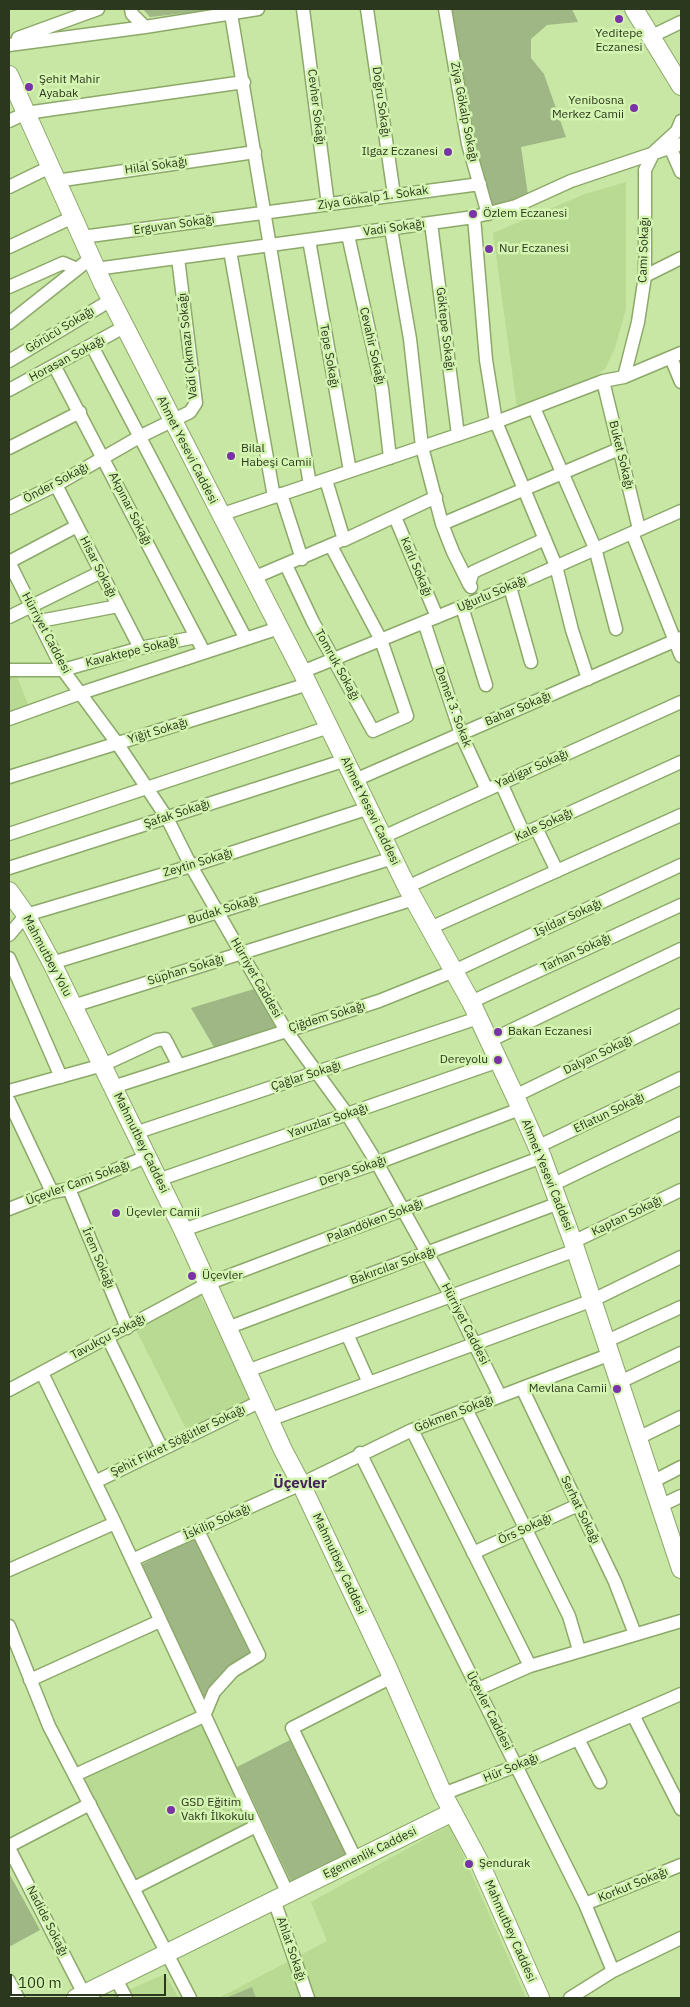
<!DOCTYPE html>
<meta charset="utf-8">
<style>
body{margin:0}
#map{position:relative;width:690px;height:2007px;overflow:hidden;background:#c8e7a4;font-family:"IBM Plex Sans",sans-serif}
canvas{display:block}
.frame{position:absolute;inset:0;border:10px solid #2c381d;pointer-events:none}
.scale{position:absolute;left:10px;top:1974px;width:156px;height:22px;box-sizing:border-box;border:2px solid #2c381d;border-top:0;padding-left:6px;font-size:15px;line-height:18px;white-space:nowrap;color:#2c381d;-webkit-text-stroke:4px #d4f4b1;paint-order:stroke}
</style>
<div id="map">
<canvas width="690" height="2007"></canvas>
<div class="frame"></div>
<div class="scale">100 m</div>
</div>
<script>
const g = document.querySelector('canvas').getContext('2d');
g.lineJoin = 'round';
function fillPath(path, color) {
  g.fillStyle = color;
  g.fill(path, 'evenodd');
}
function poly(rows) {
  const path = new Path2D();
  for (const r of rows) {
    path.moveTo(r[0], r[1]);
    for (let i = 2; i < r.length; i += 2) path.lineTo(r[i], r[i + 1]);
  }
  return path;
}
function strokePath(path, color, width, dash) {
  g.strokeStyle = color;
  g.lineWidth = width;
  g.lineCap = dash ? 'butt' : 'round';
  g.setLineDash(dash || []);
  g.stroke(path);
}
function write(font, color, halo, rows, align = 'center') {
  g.font = font + ' "IBM Plex Sans",sans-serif';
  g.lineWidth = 5;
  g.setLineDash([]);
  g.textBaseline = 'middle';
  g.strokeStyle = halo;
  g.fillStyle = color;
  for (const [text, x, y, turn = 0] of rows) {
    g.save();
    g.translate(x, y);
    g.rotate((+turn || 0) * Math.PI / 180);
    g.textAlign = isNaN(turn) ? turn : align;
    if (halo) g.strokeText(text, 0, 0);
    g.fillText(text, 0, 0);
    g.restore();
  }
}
fillPath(poly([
 [626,182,626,309,615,348,605,369,591,380,517,408,493,233,585,194],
 [9,673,16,674,30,709,9,717],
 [199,1293,253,1400,188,1433,136,1330],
 [202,1723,250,1823,137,1881,82,1777],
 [450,1825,526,1998,219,1998,327,1941,311,1902],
 [165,1974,179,1998,110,1998]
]), '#b9da93');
fillPath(poly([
 [143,9,212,9,213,10,150,17],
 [450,9,572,9,578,22,547,25,531,39,531,58,544,74,566,137,521,147,528,195,492,207,474,143],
 [254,989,277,1029,214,1047,191,1008],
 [196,1536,255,1654,202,1703,139,1566],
 [290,1740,347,1857,293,1886,237,1767],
 [9,1873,40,1930,9,1947],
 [252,1987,256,1998,226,1998]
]), '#9fb785');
const street = poly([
 [131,9,132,14,145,27],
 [303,9,328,205],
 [367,9,394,195],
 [445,9,468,144,488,214],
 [231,14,310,485],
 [650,37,681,22],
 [18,38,98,9],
 [9,45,145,27,258,9],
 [9,121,26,113,244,82],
 [670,147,681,172],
 [56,181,255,152],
 [9,187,50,167],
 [474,217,486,360,496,422,556,566,572,630,588,679],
 [431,223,458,435],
 [391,229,410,339,422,447,442,524,453,552,469,584],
 [348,235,382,389,390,458],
 [82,237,480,184],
 [309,240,350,471],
 [9,247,73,217],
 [230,251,274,497],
 [96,269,474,217,516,206,571,181,681,144],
 [645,276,681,258],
 [9,287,63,263,77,269],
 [9,323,91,258],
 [92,346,246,639],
 [671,358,681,382],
 [9,361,111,300],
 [55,367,204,652],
 [624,377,638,322,645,276,645,170,654,152,677,131,681,121],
 [603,381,639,529],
 [9,390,124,327],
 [534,408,595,548,616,629],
 [9,448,80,412],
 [326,480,344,540,436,497],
 [56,485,140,648],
 [281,494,302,559],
 [9,508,56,485,141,436,190,412,196,403,178,258],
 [220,515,496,422,603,381,624,377,681,353],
 [395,517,437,617],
 [442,524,619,449],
 [632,533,681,656],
 [9,562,63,670,117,743,167,818,191,866,285,1029,347,1114,377,1163,451,1296,500,1396],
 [9,562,77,526],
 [286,565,313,622,373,731,407,716,381,640,331,546],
 [253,578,338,542],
 [471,587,469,584,473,572,545,539],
 [510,587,531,662],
 [462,607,486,685],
 [9,617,101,572],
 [40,621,118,606],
 [424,622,461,734,487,790],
 [9,670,63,670,140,648,196,637],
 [302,672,510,587,681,511],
 [9,719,81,693,279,628],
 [9,777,308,684],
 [355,780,681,638],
 [501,783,524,834],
 [536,828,557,871],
 [9,834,329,727],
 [383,837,681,702],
 [9,868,346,760],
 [407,887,681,762],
 [430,928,681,815],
 [9,935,26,915,191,866,369,808],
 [9,958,61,1077],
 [52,963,393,858],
 [471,1002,681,905],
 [73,1006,414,899],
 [489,1041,681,949],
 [113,1087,379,1001,454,971,681,865],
 [9,1091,103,1065,157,1040,165,1039,178,1064],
 [515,1096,681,1015],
 [9,1101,52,1192],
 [135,1133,478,1018],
 [537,1147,681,1078],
 [158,1180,499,1061],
 [552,1185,681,1123],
 [69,1189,127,1328],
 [9,1209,52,1192,69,1189,146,1157],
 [183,1230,377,1163,520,1109],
 [573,1242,681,1190],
 [227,1328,559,1203],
 [347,1334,369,1383],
 [108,1338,162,1449],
 [607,1341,681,1307],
 [247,1371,576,1250],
 [42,1373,115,1523,288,1894],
 [620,1382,681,1353],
 [522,1388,615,1582,635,1634],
 [9,1390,207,1284,542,1157],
 [466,1409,569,1616,579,1650],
 [269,1420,593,1300,681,1257],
 [412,1430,530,1666,681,1621],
 [638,1438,681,1417],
 [360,1453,585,1904,613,1971],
 [95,1482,261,1401],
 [652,1482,681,1467],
 [660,1506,681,1496],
 [473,1553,578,1505],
 [132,1560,301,1484,412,1430,611,1354],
 [9,1570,115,1523],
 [9,1626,49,1726,190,1998],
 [30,1680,160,1621],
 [478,1689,530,1666],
 [633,1715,681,1809],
 [578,1739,600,1782],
 [75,1775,204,1716,214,1692,233,1671,259,1655,198,1531],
 [443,1794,516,1766,681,1694],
 [9,1846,90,1804],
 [9,1848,84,1994],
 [356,1860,292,1728,392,1677],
 [134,1888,256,1826],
 [274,1900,308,1998],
 [585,1904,681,1865],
 [116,1979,126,1998],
 [9,1981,18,1998],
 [570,1998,613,1971,681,1938]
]);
const secondary = poly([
 [634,9,681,86],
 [9,75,103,284,302,672,407,887,471,1002,515,1096,542,1157,573,1242,681,1569],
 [9,891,26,915,52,963,183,1230,283,1450,301,1484,387,1666,443,1794,479,1861,540,1998],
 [76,1998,453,1812]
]);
strokePath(street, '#8ca969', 15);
strokePath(secondary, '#8ca969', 20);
strokePath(street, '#fff', 12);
strokePath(secondary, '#fff', 18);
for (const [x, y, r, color] of [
 [619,19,5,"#7933a7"],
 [29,87,5,"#7933a7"],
 [634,108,5,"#7933a7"],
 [448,152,5,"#7933a7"],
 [473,214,5,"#7933a7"],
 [489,249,5,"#7933a7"],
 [231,456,5,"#7933a7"],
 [498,1032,5,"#7933a7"],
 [498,1060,5,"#7933a7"],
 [116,1213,5,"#7933a7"],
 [192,1276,5,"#7933a7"],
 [617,1389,5,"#7933a7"],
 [171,1810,5,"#7933a7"],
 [469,1864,5,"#7933a7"]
]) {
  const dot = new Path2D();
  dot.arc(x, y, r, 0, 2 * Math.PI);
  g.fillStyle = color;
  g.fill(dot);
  strokePath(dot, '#d4f4b1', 2);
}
write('12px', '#2c381d', '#d4f4b1', [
 ["Yeditepe",619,34,"center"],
 ["Eczanesi",619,48,"center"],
 ["Şehit Mahir",39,80],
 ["Ayabak",39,94],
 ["Yenibosna",624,101,"right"],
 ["Merkez Camii",624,115,"right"],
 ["Ilgaz Eczanesi",438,152,"right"],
 ["Özlem Eczanesi",483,214],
 ["Nur Eczanesi",499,249],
 ["Bilal",241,449],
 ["Habeşi Camii",241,463],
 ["Bakan Eczanesi",508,1032],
 ["Dereyolu",488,1060,"right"],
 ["Üçevler Camii",126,1213],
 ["Üçevler",202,1276],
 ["Mevlana Camii",607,1389,"right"],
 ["GSD Eğitim",181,1803],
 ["Vakfı İlkokulu",181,1817],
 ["Şendurak",479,1864]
], 'left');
write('12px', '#2c381d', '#d4f4b1', [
 ["Doğru Sokağı",381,102,82],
 ["Cevher Sokağı",316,107,83],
 ["Ziya Gökalp Sokağı",464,112,79],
 ["Hilal Sokağı",156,166,-8],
 ["Ziya Gökalp 1. Sokak",373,198,-8],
 ["Erguvan Sokağı",174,225,-8],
 ["Vadi Sokağı",394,228,-8],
 ["Cami Sokağı",644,250,-88],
 ["Göktepe Sokağı",445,329,83],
 ["Görücü Sokağı",60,330,-31],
 ["Vadi Çıkmazı Sokağı",188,346,-96],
 ["Cevahir Sokağı",372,346,77],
 ["Tepe Sokağı",329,356,80],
 ["Horasan Sokağı",67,359,-28],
 ["Ahmet Yesevi Caddesi",187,450,63],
 ["Buket Sokağı",621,455,76],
 ["Önder Sokağı",56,483,-28],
 ["Akpınar Sokağı",130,509,63],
 ["Hisar Sokağı",98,567,63],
 ["Karlı Sokağı",416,567,67],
 ["Uğurlu Sokağı",492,594,-23],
 ["Hürriyet Caddesi",46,633,62],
 ["Kavaktepe Sokağı",132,652,-14],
 ["Tomruk Sokağı",337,665,61],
 ["Demet 3. Sokak",453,707,70],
 ["Bahar Sokağı",518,709,-23],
 ["Yiğit Sokağı",158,731,-17],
 ["Yadigar Sokağı",532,769,-24],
 ["Ahmet Yesevi Caddesi",370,811,64],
 ["Şafak Sokağı",177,814,-18],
 ["Kale Sokağı",544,825,-25],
 ["Zeytin Sokağı",198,863,-17],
 ["Budak Sokağı",223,910,-17],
 ["Işıldar Sokağı",568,918,-25],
 ["Tarhan Sokağı",576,953,-25],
 ["Mahmutbey Yolu",47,956,62],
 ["Süphan Sokağı",186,970,-17],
 ["Hürriyet Caddesi",256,978,60],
 ["Çiğdem Sokağı",327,1017,-17],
 ["Dalyan Sokağı",598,1055,-26],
 ["Çağlar Sokağı",306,1076,-18],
 ["Eflatun Sokağı",609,1113,-26],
 ["Yavuzlar Sokağı",328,1121,-19],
 ["Mahmutbey Caddesi",141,1143,64],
 ["Derya Sokağı",353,1171,-19],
 ["Ahmet Yesevi Caddesi",547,1175,68],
 ["Üçevler Cami Sokağı",78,1183,-20],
 ["Kaptan Sokağı",627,1216,-26],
 ["Palandöken Sokağı",375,1221,-21],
 ["İrem Sokağı",98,1258,67],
 ["Bakırcılar Sokağı",393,1266,-20],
 ["Hürriyet Caddesi",465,1324,63],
 ["Tavukçu Sokağı",108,1337,-28],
 ["Gökmen Sokağı",454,1414,-21],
 ["Şehit Fikret Söğütler Sokağı",178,1441,-26],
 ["Serhat Sokağı",580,1510,64],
 ["İskilip Sokağı",217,1522,-24],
 ["Örs Sokağı",525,1529,-25],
 ["Mahmutbey Caddesi",339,1564,65],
 ["Üçevler Caddesi",489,1711,63],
 ["Hür Sokağı",511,1768,-22],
 ["Egemenlik Caddesi",370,1853,-26],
 ["Korkut Sokağı",633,1885,-22],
 ["Nadide Sokağı",47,1921,63],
 ["Mahmutbey Caddesi",510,1931,66],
 ["Ahlat Sokağı",291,1949,71]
]);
write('bold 15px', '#45245c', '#d4f4b1', [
 ["Üçevler",300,1484]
]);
</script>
